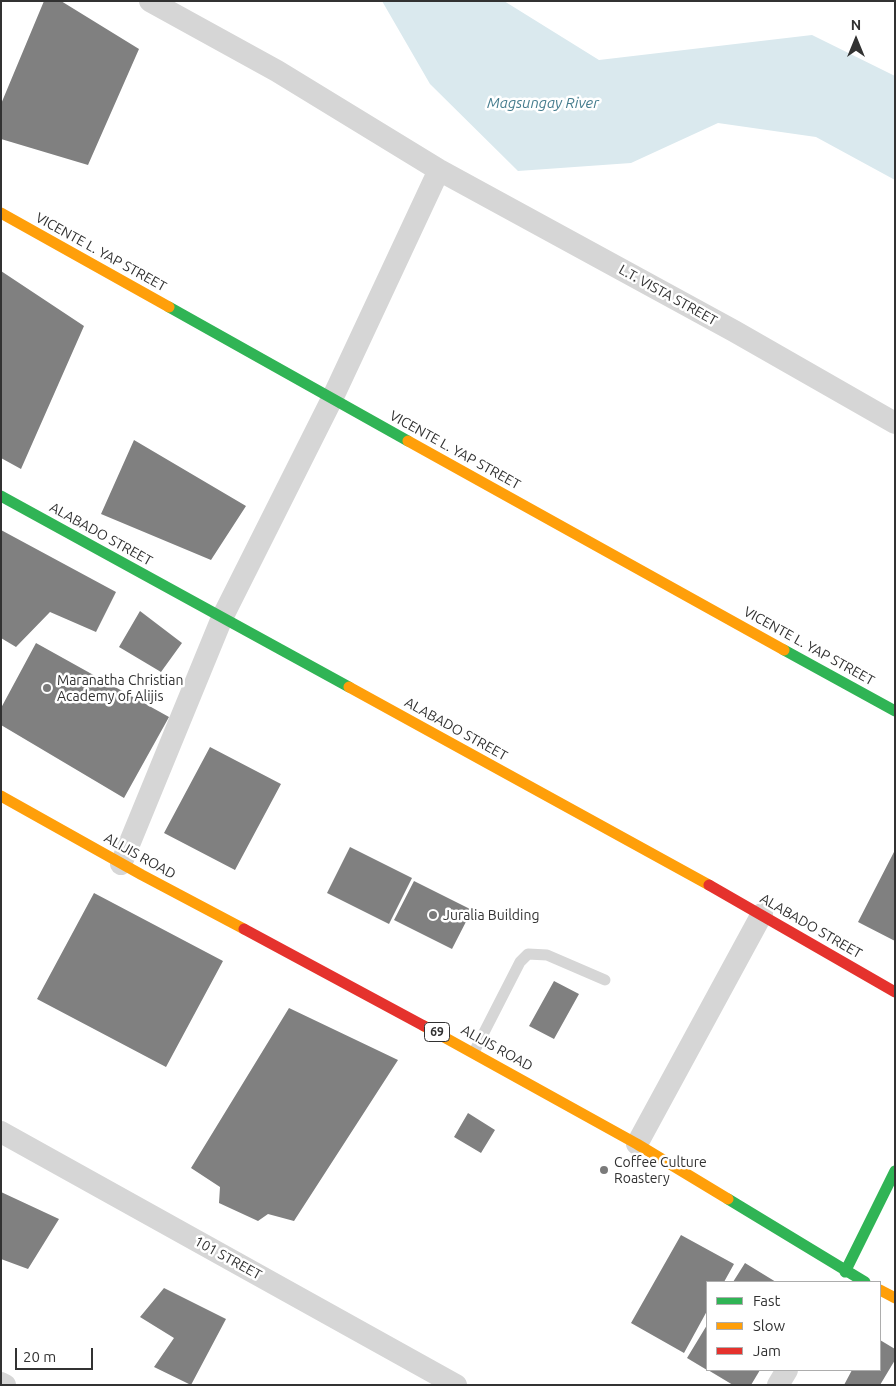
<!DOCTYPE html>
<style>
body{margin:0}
#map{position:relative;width:896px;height:1386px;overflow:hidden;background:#fff;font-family:Ubuntu,sans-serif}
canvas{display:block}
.frame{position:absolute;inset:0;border:2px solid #323232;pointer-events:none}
.legend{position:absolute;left:706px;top:1281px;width:175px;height:90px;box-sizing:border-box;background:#fff;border:1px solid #adadad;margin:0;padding:6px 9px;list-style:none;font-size:15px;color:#323232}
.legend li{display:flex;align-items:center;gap:10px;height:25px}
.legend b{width:25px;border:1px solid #adadad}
.north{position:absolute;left:831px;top:15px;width:50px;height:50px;-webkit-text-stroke:4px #fff;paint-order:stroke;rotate:0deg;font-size:14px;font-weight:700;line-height:20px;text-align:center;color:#323232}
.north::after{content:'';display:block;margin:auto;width:18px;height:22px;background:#323232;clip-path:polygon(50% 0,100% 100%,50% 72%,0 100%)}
.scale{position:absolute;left:15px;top:1348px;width:78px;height:22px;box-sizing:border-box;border:2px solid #323232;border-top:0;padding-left:6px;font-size:15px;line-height:18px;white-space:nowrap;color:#323232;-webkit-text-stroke:4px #fff;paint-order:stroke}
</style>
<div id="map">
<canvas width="896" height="1386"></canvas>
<div class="frame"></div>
<ul class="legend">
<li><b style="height:6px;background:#30b455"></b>Fast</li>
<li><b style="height:6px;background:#ff9f0a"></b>Slow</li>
<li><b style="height:6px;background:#e5322d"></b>Jam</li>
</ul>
<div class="north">N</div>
<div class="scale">20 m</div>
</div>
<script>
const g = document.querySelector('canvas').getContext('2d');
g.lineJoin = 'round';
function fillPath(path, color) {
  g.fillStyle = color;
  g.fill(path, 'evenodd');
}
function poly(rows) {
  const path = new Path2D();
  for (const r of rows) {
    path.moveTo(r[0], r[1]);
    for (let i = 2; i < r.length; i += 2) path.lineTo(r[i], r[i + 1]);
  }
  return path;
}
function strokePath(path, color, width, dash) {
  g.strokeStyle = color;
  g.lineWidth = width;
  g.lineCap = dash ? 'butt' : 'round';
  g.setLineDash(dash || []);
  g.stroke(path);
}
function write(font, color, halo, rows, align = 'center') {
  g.font = font + ' Ubuntu,sans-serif';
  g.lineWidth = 5;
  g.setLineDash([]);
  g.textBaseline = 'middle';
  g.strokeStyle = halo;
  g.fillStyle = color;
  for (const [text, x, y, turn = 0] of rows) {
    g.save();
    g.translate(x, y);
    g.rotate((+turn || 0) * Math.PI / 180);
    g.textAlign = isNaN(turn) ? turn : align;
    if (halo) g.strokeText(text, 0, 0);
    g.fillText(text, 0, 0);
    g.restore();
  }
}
fillPath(poly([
 [382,1,504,1,599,60,812,35,895,76,895,180,816,137,718,123,631,163,518,171,430,84]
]), '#dae9ee');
fillPath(poly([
 [44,1,61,1,139,49,88,165,1,139,1,104],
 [1,271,84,326,21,469,1,458],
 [134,440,246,506,211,560,101,514],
 [1,530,116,592,96,632,50,612,16,647,1,638],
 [140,611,182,643,161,672,119,647],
 [36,643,169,717,124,798,1,725,1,708],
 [210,747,281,784,235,870,164,833],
 [350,847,412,878,389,924,327,893],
 [895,850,895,941,858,922],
 [414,881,472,910,452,949,394,920],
 [94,893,223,961,166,1067,37,999],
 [554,981,579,994,554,1039,529,1026],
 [289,1008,398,1060,294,1221,268,1214,258,1221,219,1203,220,1187,191,1168],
 [468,1113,495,1130,481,1153,454,1137],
 [1,1192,59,1219,28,1269,1,1259],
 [681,1235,734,1264,724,1282,707,1282,707,1311,684,1353,631,1323],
 [745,1263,776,1282,733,1282],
 [164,1288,226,1319,191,1385,154,1367,174,1338,140,1317],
 [707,1325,707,1370,687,1358],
 [880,1340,895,1349,895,1360,880,1385,844,1385,852,1370,880,1370],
 [708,1370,760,1370,751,1385,733,1385]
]), '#808080');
strokePath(poly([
 [474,1052,520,962,528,954,547,955,605,980]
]), '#d6d6d6', 11);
strokePath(poly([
 [150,1,277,71,439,170,734,331,895,423],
 [121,864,222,618,332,399,439,170],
 [1,1132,456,1385],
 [637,1144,762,914],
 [1,1383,5,1385],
 [778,1385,787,1370]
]), '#d6d6d6', 22);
strokePath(poly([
 [169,307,408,441],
 [1,496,349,687],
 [784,650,895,711],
 [728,1199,865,1282],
 [845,1272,895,1171]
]), '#30b455', 11);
strokePath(poly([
 [1,213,169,307],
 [408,441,784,650],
 [349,687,709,885],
 [1,796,142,875,244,929],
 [424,1026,637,1144,728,1199],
 [880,1290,895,1298]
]), '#ff9f0a', 11);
strokePath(poly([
 [709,885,895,992],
 [244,929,424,1026]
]), '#e5322d', 11);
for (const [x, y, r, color] of [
 [47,688,5,"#7a7a7a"],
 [433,915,5,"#7a7a7a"],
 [604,1170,5,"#7a7a7a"]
]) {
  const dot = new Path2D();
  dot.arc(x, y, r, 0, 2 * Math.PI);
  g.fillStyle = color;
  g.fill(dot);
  strokePath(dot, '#fff', 2);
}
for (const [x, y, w] of [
 [437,1032,25]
]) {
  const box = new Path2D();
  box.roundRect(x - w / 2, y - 9.5, w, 19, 4);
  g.fillStyle = '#fff';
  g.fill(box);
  strokePath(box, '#323232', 1);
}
write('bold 12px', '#323232', null, [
 ["69",437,1032]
]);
write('14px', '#323232', '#fff', [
 ["VICENTE L. YAP STREET",101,252,29],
 ["L.T. VISTA STREET",668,295,29],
 ["VICENTE L. YAP STREET",455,450,29],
 ["ALABADO STREET",101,534,29],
 ["VICENTE L. YAP STREET",809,646,29],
 ["ALABADO STREET",456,729,29],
 ["ALIJIS ROAD",140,856,29],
 ["ALABADO STREET",811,926,30],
 ["ALIJIS ROAD",497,1048,29],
 ["101 STREET",228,1258,29]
]);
write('14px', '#323232', '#fff', [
 ["Maranatha Christian",57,680],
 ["Academy of Alijis",57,696],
 ["Juralia Building",443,915],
 ["Coffee Culture",614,1162],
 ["Roastery",614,1178]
], 'left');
write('italic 15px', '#467d8e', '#fff', [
 ["Magsungay River",543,103]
]);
</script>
